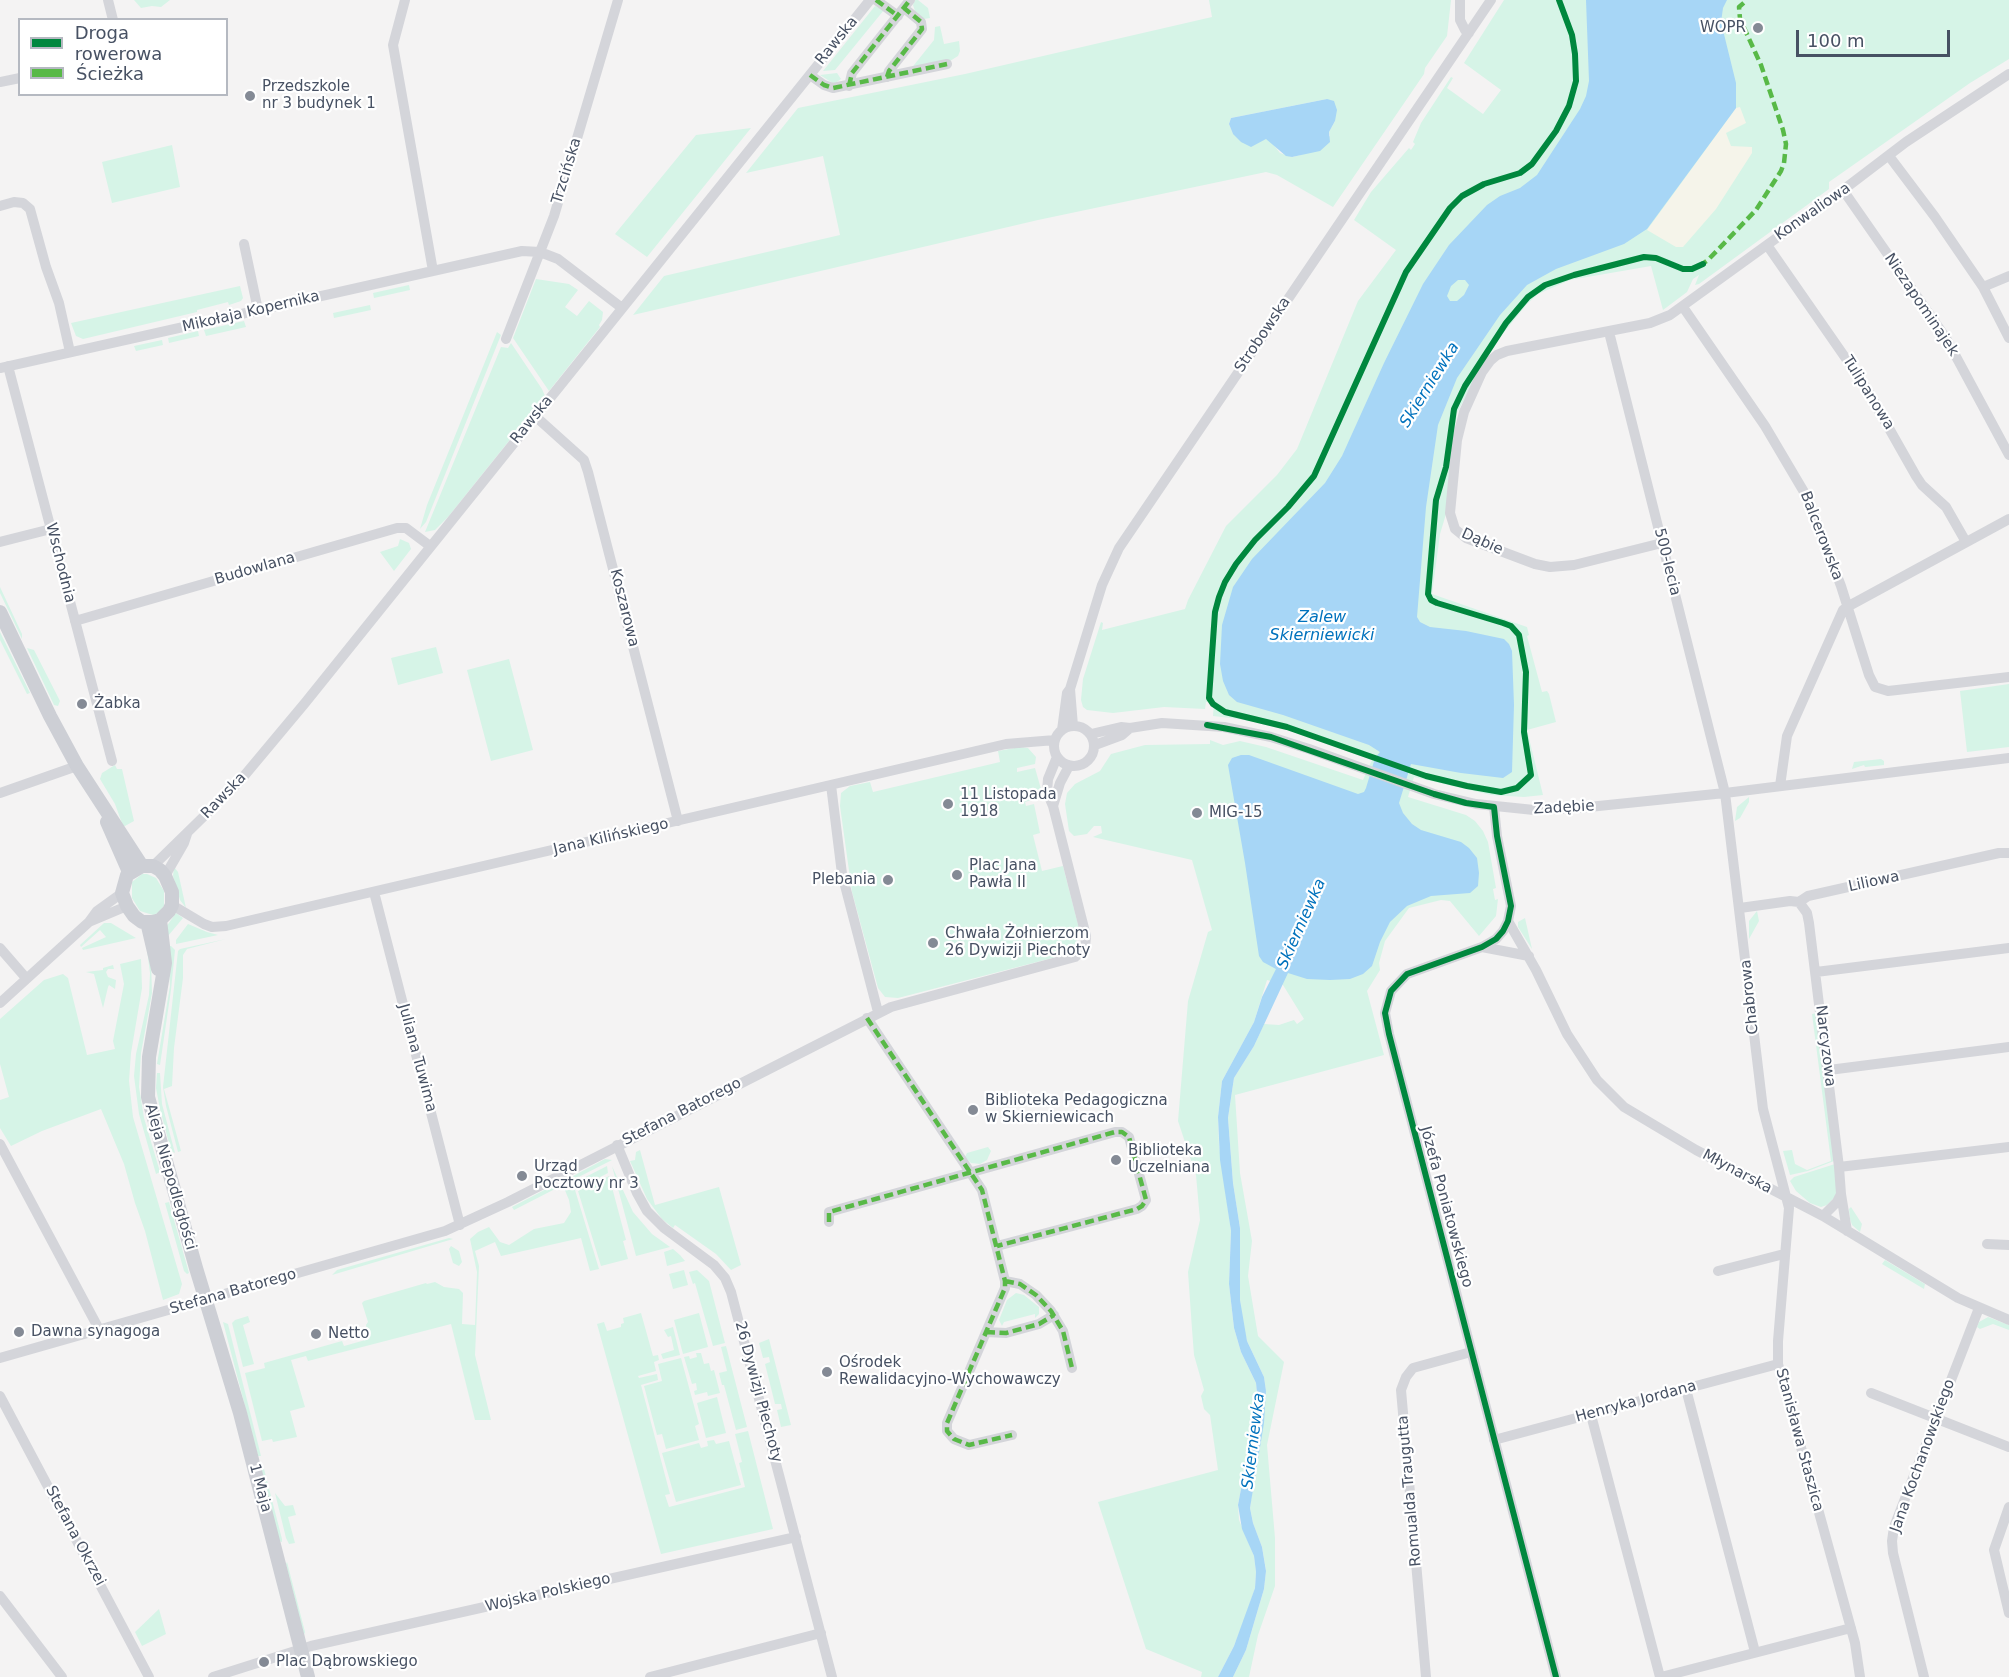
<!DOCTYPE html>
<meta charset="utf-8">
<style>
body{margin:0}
#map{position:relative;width:2009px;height:1677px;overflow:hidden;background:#f4f3f3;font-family:"DejaVu Sans",sans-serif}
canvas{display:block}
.legend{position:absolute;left:18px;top:18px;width:210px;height:78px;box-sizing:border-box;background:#fff;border:2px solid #b5b9c1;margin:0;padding:8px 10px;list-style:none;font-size:18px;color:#475163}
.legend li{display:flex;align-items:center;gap:12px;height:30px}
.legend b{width:30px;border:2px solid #b5b9c1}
.scale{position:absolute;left:1796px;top:30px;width:154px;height:27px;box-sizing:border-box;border:3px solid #475163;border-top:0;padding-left:8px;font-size:18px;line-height:21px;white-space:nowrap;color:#475163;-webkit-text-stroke:4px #fff;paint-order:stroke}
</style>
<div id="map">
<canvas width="2009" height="1677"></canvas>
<ul class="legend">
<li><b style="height:8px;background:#00873e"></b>Droga rowerowa</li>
<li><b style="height:8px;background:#58b947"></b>Ścieżka</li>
</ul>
<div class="scale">100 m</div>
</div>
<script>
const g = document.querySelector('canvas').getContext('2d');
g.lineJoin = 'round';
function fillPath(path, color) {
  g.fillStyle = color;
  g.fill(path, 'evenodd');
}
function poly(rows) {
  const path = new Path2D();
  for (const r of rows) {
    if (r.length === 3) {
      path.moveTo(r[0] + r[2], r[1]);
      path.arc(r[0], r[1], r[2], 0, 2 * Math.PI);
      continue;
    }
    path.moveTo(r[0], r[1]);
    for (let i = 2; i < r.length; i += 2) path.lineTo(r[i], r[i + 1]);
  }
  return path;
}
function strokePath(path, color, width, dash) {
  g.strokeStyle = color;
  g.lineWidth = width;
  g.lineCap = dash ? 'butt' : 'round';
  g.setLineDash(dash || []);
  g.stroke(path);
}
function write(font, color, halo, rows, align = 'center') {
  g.font = font + ' "DejaVu Sans",sans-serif';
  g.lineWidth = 4.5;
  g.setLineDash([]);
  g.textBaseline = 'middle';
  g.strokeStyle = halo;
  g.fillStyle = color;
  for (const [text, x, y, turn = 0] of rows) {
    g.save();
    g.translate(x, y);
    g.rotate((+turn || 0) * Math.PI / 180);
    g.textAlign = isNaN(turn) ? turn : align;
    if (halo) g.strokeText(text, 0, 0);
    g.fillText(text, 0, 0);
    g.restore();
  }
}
fillPath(poly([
 [134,0,170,0,161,7,152,6,141,8],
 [915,0,918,0,928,8,930,18,924,19,915,11,913,5],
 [1209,0,1451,0,1447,36,1425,68,1424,74,1333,207,1277,175,1266,172,1038,220,633,315,664,276,840,235,823,156,746,173,798,108,965,74,1212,17],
 [1327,99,1335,121,1329,132,1330,136,1301,155,1292,157,1280,153,1269,139,1233,134,1229,124,1231,118],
 [1504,0,2009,0,2009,59,1970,83,1829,182,1829,189,1699,284,1695,285,1699,275,1693,279,1687,292,1663,310,1651,266,1570,280,1538,294,1527,304,1501,336,1484,362,1457,413,1446,514,1440,534,1432,594,1527,627,1529,635,1527,636,1542,692,1547,691,1549,694,1556,722,1527,730,1543,795,1524,797,1491,795,1414,777,1408,797,1466,815,1475,821,1483,831,1488,842,1496,888,1493,889,1495,900,1498,899,1496,916,1479,936,1450,901,1441,900,1409,908,1385,941,1379,963,1380,970,1367,991,1384,1055,1235,1095,1240,1173,1252,1241,1248,1276,1258,1336,1284,1362,1267,1445,1275,1538,1275,1586,1258,1635,1249,1677,1233,1677,1246,1650,1264,1589,1266,1570,1262,1547,1253,1523,1250,1508,1266,1391,1264,1377,1247,1341,1242,1321,1240,1300,1240,1228,1233,1183,1228,1118,1234,1078,1254,1046,1264,1024,1279,1025,1294,1020,1297,1024,1304,1019,1283,985,1267,980,1254,1022,1222,1081,1218,1117,1219,1145,1231,1231,1229,1284,1234,1328,1241,1352,1256,1383,1257,1393,1254,1420,1238,1505,1239,1520,1254,1556,1256,1572,1255,1588,1245,1618,1234,1646,1218,1677,1201,1677,1202,1672,1146,1649,1098,1502,1218,1470,1210,1415,1204,1409,1201,1396,1204,1390,1194,1355,1192,1329,1188,1272,1200,1220,1196,1175,1178,1121,1188,1001,1208,932,1212,930,1192,860,1093,837,1102,833,1101,826,1094,826,1087,834,1074,836,1069,831,1065,804,1067,793,1075,784,1100,771,1111,754,1145,745,1210,744,1210,740,1223,745,1240,741,1266,747,1363,780,1372,760,1324,742,1275,726,1239,719,1213,716,1214,701,1206,702,1205,709,1164,707,1113,713,1087,710,1083,707,1081,700,1083,679,1101,622,1103,623,1102,630,1185,609,1188,600,1226,526,1277,475,1297,449,1358,301,1396,250,1354,220,1371,192,1409,148,1411,150,1415,144,1413,142,1421,123,1451,77,1453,78,1447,88,1483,114,1501,90,1464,63],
 [875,6,884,10,835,70,823,71],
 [940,26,944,44,959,41,960,51,958,56,950,61,910,70,934,40,935,27],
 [837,73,841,79,834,84,820,75],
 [751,128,647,257,615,234,696,135],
 [172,145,180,187,112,203,102,162],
 [536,279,569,284,578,290,565,307,577,316,589,301,603,312,602,320,599,325,600,327,549,391,513,338],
 [409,285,410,290,374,298,373,293],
 [240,286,243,298,241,301,229,305,228,302,197,310,197,312,83,339,76,336,71,323],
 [370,305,371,310,334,318,333,313],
 [244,321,246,327,206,336,204,330],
 [198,331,199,336,169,343,168,338],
 [497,332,501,335,426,522,420,529,427,505],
 [162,340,163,345,136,351,134,346],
 [511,343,542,389,545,396,448,517,435,530,425,532,501,347,508,348],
 [400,539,409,543,411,549,394,571,380,552,398,546],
 [0,587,22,634,22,639,0,593],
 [0,632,30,693,27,694,0,640],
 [436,647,443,673,398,685,391,658],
 [27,648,34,650,60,701,58,706,54,705],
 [509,659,533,750,491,761,467,670],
 [2009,684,2009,747,1967,752,1960,691],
 [1020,747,1028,748,1036,757,1035,764,1017,768,1017,772,1035,768,1043,796,1025,802,1026,806,1034,804,1040,833,1033,835,1042,871,1063,866,1079,928,1076,945,1072,951,1064,955,898,998,885,997,878,988,852,892,840,806,841,793,850,786,870,782,873,792,1000,762,998,751],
 [1881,759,1884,761,1884,765,1865,767,1864,765,1852,769,1854,762],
 [115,765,117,769,122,769,134,821,125,826,123,826,115,804,100,779,102,773],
 [1749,797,1749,802,1740,818,1735,821,1737,807],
 [174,867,178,872,186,908,180,900,173,876],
 [142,874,147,874,156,878,164,891,164,906,158,913,153,915,140,911,132,898,132,882],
 [1757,911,1759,921,1749,939,1749,921],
 [176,913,183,918,168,936,166,927],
 [1525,918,1532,949,1518,927,1518,922],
 [104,923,111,923,136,938,83,950,82,948,106,937,100,930,81,947,80,945],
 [188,924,207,932,218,935,176,944,176,940],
 [226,939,187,949,183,955,183,978,174,1048,172,1086,164,1089,181,1151,178,1152,166,1106,163,1087,178,951,180,949],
 [168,946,171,946,175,950,171,990,160,1065,157,1064,170,986],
 [147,950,151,961,152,993,141,1053,139,1087,144,1118,160,1172,156,1174,139,1114,134,1076,136,1054,149,995,150,973],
 [141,959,142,988,131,1053,129,1081,133,1117,182,1284,179,1294,163,1300,145,1231,135,1203,124,1164,101,1109,42,1131,11,1146,0,1128,0,1100,9,1097,0,1064,0,1019,44,980,63,974,68,978,87,1055,115,1049,113,1041,124,984,120,964],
 [113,965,114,969,108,969,106,972,108,977,116,980,115,989,109,985,108,987,103,1008,94,974,86,972,103,970,103,968],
 [1817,1013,1834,1161,1808,1171,1790,1175,1783,1151,1792,1150,1795,1164,1807,1170,1831,1161,1812,1014],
 [157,1073,160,1073,162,1104,175,1153,171,1151,160,1109,156,1088],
 [988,1147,991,1151,987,1160,980,1164,971,1163,965,1157,967,1153],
 [640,1150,655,1205,719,1187,741,1265,731,1270,716,1254,675,1225,673,1228,662,1219,647,1199,630,1161,635,1160,636,1152],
 [605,1159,612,1160,561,1186,560,1183],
 [1835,1164,1837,1190,1835,1197,1827,1205,1821,1207,1810,1203,1796,1191,1790,1181,1794,1177],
 [607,1166,608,1173,575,1190,599,1269,590,1271,581,1238,501,1256,495,1242,475,1251,479,1266,475,1355,491,1420,475,1420,451,1324,308,1361,306,1356,291,1360,305,1407,290,1411,297,1437,273,1442,272,1439,262,1441,245,1373,265,1368,264,1363,342,1341,344,1346,369,1339,366,1325,368,1322,362,1303,364,1301,426,1283,427,1284,435,1282,444,1287,459,1289,463,1293,462,1324,475,1325,477,1272,470,1239,478,1232,489,1227,500,1242,509,1245,534,1229,564,1223,571,1212,569,1200,564,1188],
 [612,1166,633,1212,652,1234,670,1247,636,1256],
 [609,1176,626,1240,623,1241,628,1259,601,1266,578,1191],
 [552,1186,555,1189,514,1210,512,1207],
 [169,1202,189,1273,187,1274,184,1271,165,1203],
 [1851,1207,1862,1224,1860,1232,1852,1225,1850,1219,1849,1209],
 [449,1238,453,1239,332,1275,337,1270],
 [451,1246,459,1251,462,1262,459,1266,453,1263,449,1249],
 [673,1249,680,1255,685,1261,667,1266,664,1252],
 [1885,1260,1925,1284,1924,1289,1882,1264],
 [684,1270,688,1285,673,1289,669,1274],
 [697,1270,709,1281,725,1343,713,1346,695,1283,693,1284,689,1272],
 [1016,1293,1024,1295,1039,1307,1039,1314,1035,1318,1035,1314,1004,1322,1002,1326,999,1320,1007,1300],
 [641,1313,653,1356,658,1355,659,1360,654,1362,656,1371,638,1376,639,1378,657,1374,658,1380,641,1385,670,1494,665,1495,669,1507,745,1487,739,1463,742,1462,735,1434,748,1431,773,1529,661,1554,597,1324,604,1322,607,1331,621,1327,621,1324,624,1323,623,1318],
 [699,1313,708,1347,683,1354,674,1320],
 [248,1316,250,1322,243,1325,254,1364,243,1367,232,1323,235,1320],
 [1988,1317,2009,1325,2009,1330,1993,1324,1980,1329,1977,1327,1979,1322],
 [223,1322,228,1324,261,1456,258,1456],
 [673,1327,680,1355,663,1359,661,1354,674,1350,671,1336,668,1337,664,1330],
 [769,1339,791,1425,781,1427,777,1410,782,1409,781,1404,775,1404,765,1364,770,1362,769,1357,763,1358,759,1343],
 [726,1346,747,1427,736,1430,724,1385,722,1385,719,1373,727,1371,721,1347],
 [696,1353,701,1353,704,1364,709,1363,711,1371,714,1370,720,1393,708,1396,707,1392,695,1395,694,1391,697,1390,696,1383,692,1384,684,1357,689,1356,690,1359,697,1357],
 [681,1358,699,1424,695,1426,699,1440,666,1449,662,1434,657,1435,644,1386,662,1381,658,1364],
 [717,1397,726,1433,706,1438,697,1403],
 [714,1440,716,1444,729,1441,741,1485,676,1502,662,1453,699,1443,701,1448,708,1446,707,1441],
 [263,1465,282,1539,282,1542,279,1541,260,1466],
 [275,1493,285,1506,293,1505,296,1515,288,1517,295,1543,289,1544,286,1538],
 [287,1562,305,1632,304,1635,286,1564],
 [159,1609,166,1634,142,1646,135,1632]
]), '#d6f4e7');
fillPath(poly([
 [1740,107,1746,123,1726,133,1731,146,1752,147,1752,153,1716,209,1683,247,1676,247,1647,230,1736,108]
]), '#f5f4ea');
fillPath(poly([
 [1586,0,1727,0,1723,8,1721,22,1736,83,1736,108,1647,229,1624,244,1556,269,1527,285,1500,315,1457,378,1438,425,1426,507,1417,617,1420,622,1430,627,1466,631,1504,639,1509,644,1512,651,1514,705,1512,772,1503,778,1461,773,1411,764,1399,803,1403,813,1412,824,1421,830,1461,842,1469,848,1477,858,1479,873,1478,886,1470,893,1431,896,1407,906,1390,922,1380,942,1372,966,1363,974,1350,979,1330,980,1307,979,1288,973,1254,1046,1234,1078,1228,1118,1233,1183,1240,1228,1240,1300,1247,1341,1264,1377,1266,1391,1264,1423,1250,1508,1253,1523,1262,1547,1266,1571,1264,1589,1246,1650,1233,1677,1218,1677,1234,1646,1255,1588,1256,1572,1254,1556,1242,1529,1238,1505,1254,1420,1257,1393,1256,1383,1241,1352,1234,1328,1229,1284,1231,1231,1220,1160,1218,1117,1222,1081,1254,1022,1262,997,1276,969,1263,962,1259,956,1245,863,1228,765,1232,758,1241,755,1249,755,1358,794,1364,792,1366,788,1375,758,1380,752,1369,745,1283,715,1237,702,1229,695,1223,681,1220,664,1222,625,1233,587,1252,559,1325,483,1342,456,1384,363,1423,284,1449,245,1487,205,1500,196,1520,188,1537,175,1580,109,1586,96,1589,81],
 [1458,280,1465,280,1469,285,1464,295,1457,301,1450,301,1447,296,1451,286],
 [1327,99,1334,101,1337,110,1335,121,1329,132,1330,142,1320,151,1292,157,1286,156,1266,139,1251,147,1241,142,1233,134,1229,124,1231,118]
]), '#a7d6f6');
strokePath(poly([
 [108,0,113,20],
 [405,0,393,45,433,271],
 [876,0,898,16],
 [1460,0,1460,20,1465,30,1469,33],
 [810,75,824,85,833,88,947,64],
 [887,77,889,71,922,29,921,22,904,8],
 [0,82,20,78],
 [849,86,852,73,910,0],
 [1889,156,1935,217,1983,287,2009,338],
 [1843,190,1946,338,2009,455],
 [0,206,14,202,23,203,30,209,46,267,59,303,70,352],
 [244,244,258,310],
 [1767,245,1865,386,1916,476,1922,485,1946,507,1966,542],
 [1983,287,2009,276],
 [1683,307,1765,426,1807,497,1841,586,1869,675,1875,687,1888,691,1897,690,2009,677],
 [1609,332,1725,793,1763,1109,1789,1208,1778,1341,1778,1364,1855,1643,1860,1677],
 [506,339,554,216,618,0],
 [8,366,112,761],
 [0,368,522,251,540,252,558,259,622,308],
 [535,416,584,460,588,472,678,821],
 [0,542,51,529],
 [1662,543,1574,565,1550,567,1535,564,1466,538,1455,529,1450,513,1457,440,1464,412,1482,372,1490,361,1497,355,1507,351,1650,323,1670,315,1843,190,1906,142,2009,74],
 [75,621,397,528,406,528,430,546],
 [1070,689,1073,726],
 [1074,746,20],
 [1062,730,1067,693,1070,689,1102,585,1119,548,1491,0],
 [1091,734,1121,727,1130,728,1162,723,1224,727,1271,737,1309,749,1434,794,1476,804,1534,810,1579,808,1725,793,2009,758],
 [1095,745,1122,735,1130,728],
 [831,785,842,874,878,1012],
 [1780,786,1787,736,1843,610,1847,607,2009,519],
 [0,793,77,766],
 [1053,806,1060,783,1069,766],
 [1494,807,1497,836,1511,906,1508,921,1503,931,1496,939,1482,947,1407,974,1391,991,1385,1013,1389,1034,1556,1677],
 [153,866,239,782,305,703,870,0],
 [165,876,184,843,187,834],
 [374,892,460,1225],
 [1799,902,1807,913,1809,923,1839,1167,1841,1194,1837,1202,1823,1216],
 [172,905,204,924,212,927,226,926,1006,744,1055,740],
 [1740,908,1790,901,1799,902,1808,896,1999,853,2009,853],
 [1508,921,1536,970,1567,1034,1597,1080,1624,1107,1696,1150,1823,1216,1958,1298,2009,1320],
 [89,922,127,906],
 [1482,947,1529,956],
 [0,948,26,978],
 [1816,972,2009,948],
 [0,1003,89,922,97,911,122,893],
 [867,1018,982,1190,1005,1281,1005,1288,947,1423,947,1431,954,1439,969,1445,1012,1435],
 [1829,1070,2009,1047],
 [0,1144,100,1331],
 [617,1145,637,1193,647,1211,664,1228,714,1265,725,1278,731,1292,832,1677],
 [1839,1167,2009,1147],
 [1841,1194,1847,1231],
 [829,1222,829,1212,1115,1132,1122,1132,1129,1137,1146,1200,1142,1206,1137,1209,997,1246],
 [1987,1244,2009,1245],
 [1718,1271,1784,1254],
 [1005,1281,1020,1284,1036,1295,1051,1311,1063,1331,1072,1368],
 [986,1332,1006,1333,1039,1324,1054,1315],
 [0,1358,445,1231,508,1202,891,1007,1075,957,1085,948,1086,936,1053,806,1047,792,1048,779,1057,757],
 [1686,1389,1755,1652],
 [1871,1393,2009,1447],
 [0,1396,149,1677],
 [1591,1415,1660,1677],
 [1494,1440,1778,1364],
 [2009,1507,1994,1550,2009,1613],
 [0,1596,62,1677],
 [213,1677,311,1646,796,1537],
 [650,1677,821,1633],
 [1426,1677,1401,1390,1406,1377,1413,1368,1471,1352],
 [1661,1677,1851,1628],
 [1924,1677,1893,1553,1892,1541,1894,1527,1979,1308]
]), '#d4d5da', 10);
strokePath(poly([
 [0,612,50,716,77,766,142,866],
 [107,822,129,872],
 [142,866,153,866,160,870,165,876,172,892,172,905,169,911,160,920,153,922,142,922,134,916,127,906,122,893,127,875,142,866],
 [160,920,165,963,149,1057,148,1097,196,1268,240,1413,308,1677],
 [147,922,158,969]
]), '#cdcfd5', 14);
strokePath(poly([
 [876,0,898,16],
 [810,75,824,85,833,88,947,64],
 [887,77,889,71,922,29,921,22,904,8],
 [849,86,852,73,910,0],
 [1699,266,1708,260,1756,210,1781,171,1784,163,1786,144,1783,130,1761,65,1740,19,1739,7,1747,0],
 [867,1018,982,1190,1005,1281,1005,1288,947,1423,947,1431,954,1439,969,1445,1012,1435],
 [829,1222,829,1212,1115,1132,1122,1132,1129,1137,1146,1200,1142,1206,1137,1209,997,1246],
 [1005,1281,1020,1284,1036,1295,1051,1311,1063,1331,1072,1368],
 [986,1332,1006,1333,1039,1324,1054,1315]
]), '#58b947', 4.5, [9, 4.5]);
strokePath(poly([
 [1559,0,1572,35,1575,54,1576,81,1569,106,1556,131,1532,164,1520,173,1484,184,1462,196,1450,208,1406,272,1314,476,1288,507,1255,540,1236,564,1225,582,1219,597,1215,612,1209,698,1213,704,1225,712,1287,727,1426,776,1467,786,1501,792,1517,788,1531,775,1524,732,1526,672,1519,635,1511,626,1503,623,1437,603,1431,600,1428,594,1436,500,1446,467,1454,409,1465,386,1506,323,1528,297,1545,285,1574,275,1644,257,1656,258,1683,269,1692,269,1703,264],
 [1207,725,1271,737,1434,794,1466,803,1494,807,1497,836,1511,906,1508,921,1503,931,1496,939,1482,947,1407,974,1391,991,1385,1013,1389,1034,1556,1677]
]), '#00873e', 6);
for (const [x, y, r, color] of [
 [1758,28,6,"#848a95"],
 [250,96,6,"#848a95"],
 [82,704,6,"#848a95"],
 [948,804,6,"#848a95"],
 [1197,813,6,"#848a95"],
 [957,875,6,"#848a95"],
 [888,880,6,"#848a95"],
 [933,943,6,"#848a95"],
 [973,1110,6,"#848a95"],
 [1116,1160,6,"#848a95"],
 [522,1176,6,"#848a95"],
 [19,1332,6,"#848a95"],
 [316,1334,6,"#848a95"],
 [827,1372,6,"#848a95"],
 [264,1662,6,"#848a95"]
]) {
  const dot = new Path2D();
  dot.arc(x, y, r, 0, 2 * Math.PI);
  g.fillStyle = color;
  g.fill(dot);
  strokePath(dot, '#fff', 2);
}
write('15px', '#475163', '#fff', [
 ["WOPR",1746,28,"right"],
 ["Przedszkole",262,87],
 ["nr 3 budynek 1",262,104],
 ["Żabka",94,704],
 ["11 Listopada",960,795],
 ["1918",960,812],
 ["MIG-15",1209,813],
 ["Plac Jana",969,866],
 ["Pawła II",969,883],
 ["Plebania",876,880,"right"],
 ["Chwała Żołnierzom",945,934],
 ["26 Dywizji Piechoty",945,951],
 ["Biblioteka Pedagogiczna",985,1101],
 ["w Skierniewicach",985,1118],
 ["Biblioteka",1128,1151],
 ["Uczelniana",1128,1168],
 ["Urząd",534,1167],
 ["Pocztowy nr 3",534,1184],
 ["Dawna synagoga",31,1332],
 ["Netto",328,1334],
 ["Ośrodek",839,1363],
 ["Rewalidacyjno-Wychowawczy",839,1380],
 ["Plac Dąbrowskiego",276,1662]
], 'left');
write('15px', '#475163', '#fff', [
 ["Rawska",837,41,-51],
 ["Trzcińska",567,171,-73],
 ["Konwaliowa",1813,212,-35],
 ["Niezapominajek",1921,305,56],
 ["Mikołaja Kopernika",251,312,-13],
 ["Strobowska",1263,335,-56],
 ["Tulipanowa",1868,393,58],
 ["Rawska",532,420,-51],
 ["Balcerowska",1821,536,69],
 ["Dąbie",1482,542,24],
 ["500-lecia",1667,562,76],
 ["Wschodnia",60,563,76],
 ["Budowlana",255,569,-16],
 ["Koszarowa",624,608,76],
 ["Rawska",224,796,-46],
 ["Zadębie",1564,808,-3],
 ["Jana Kilińskiego",611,837,-13],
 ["Liliowa",1874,882,-12],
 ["Chabrowa",1750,997,-96],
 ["Narcyzowa",1825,1046,83],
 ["Juliana Tuwima",417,1058,75],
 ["Stefana Batorego",682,1112,-27],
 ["Młynarska",1737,1172,28],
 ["Aleja Niepodległości",170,1177,74],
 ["Józefa Poniatowskiego",1446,1207,75],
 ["Stefana Batorego",233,1292,-16],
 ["26 Dywizji Piechoty",758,1392,75],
 ["Henryka Jordana",1636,1402,-15],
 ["Stanisława Staszica",1799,1440,75],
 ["Jana Kochanowskiego",1923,1456,-70],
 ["1 Maja",260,1488,75],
 ["Romualda Traugutta",1410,1491,-95],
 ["Stefana Okrzei",75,1536,62],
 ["Wojska Polskiego",548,1593,-13]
]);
write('italic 16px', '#0072bd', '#fff', [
 ["Skierniewka",1430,385,-58],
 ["Zalew",1322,618],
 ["Skierniewicki",1322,636],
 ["Skierniewka",1302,924,-66],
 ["Skierniewka",1254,1441,-83]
]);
</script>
